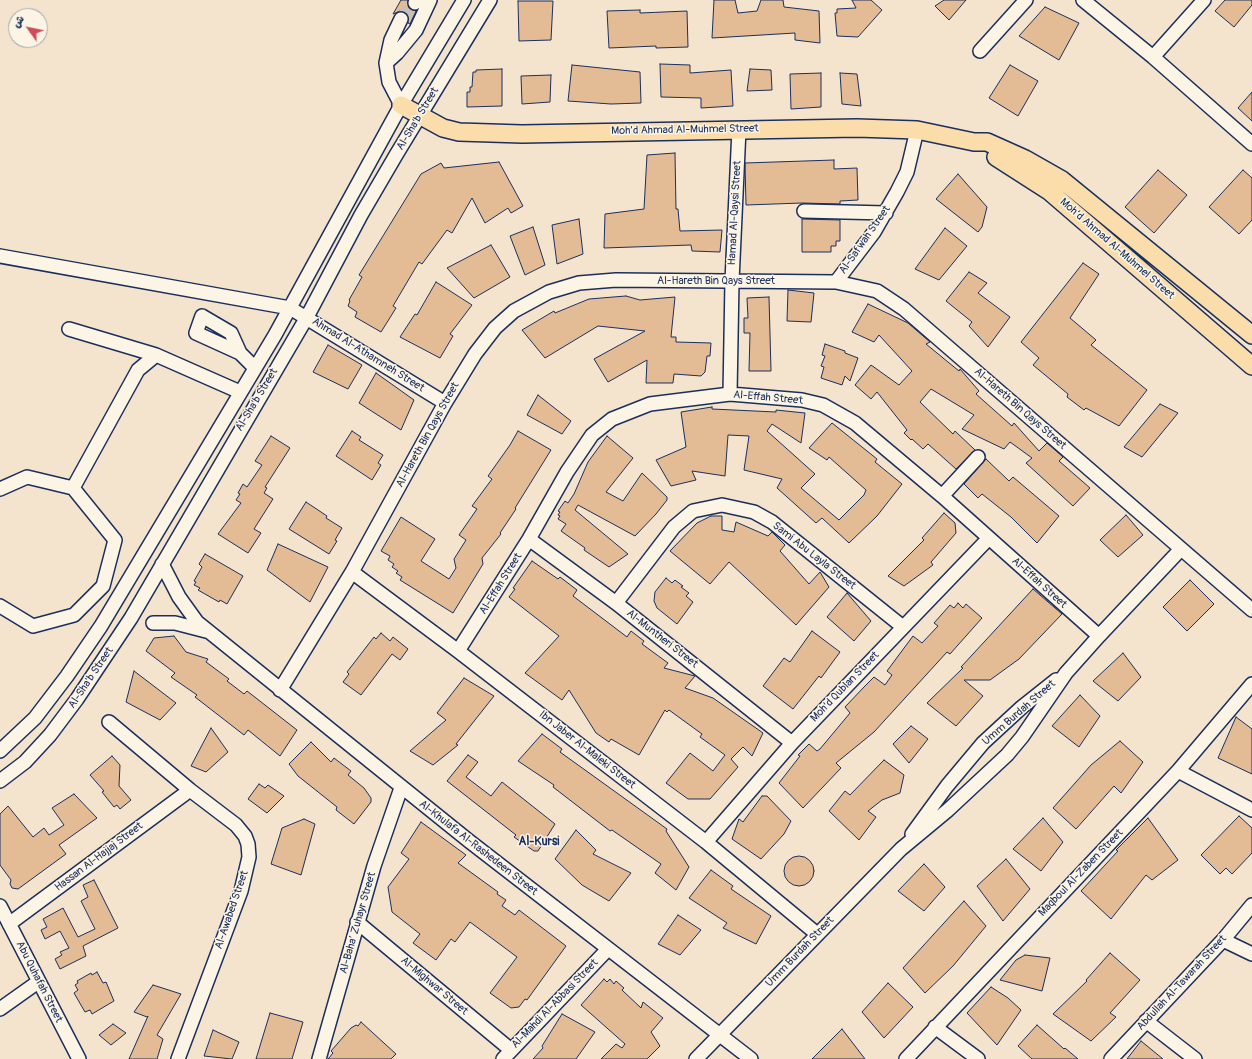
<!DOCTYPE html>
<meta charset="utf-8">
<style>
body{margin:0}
#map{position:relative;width:1252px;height:1059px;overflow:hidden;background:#f4e4cd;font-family:Pangolin,"Playpen Sans Arabic",sans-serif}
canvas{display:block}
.north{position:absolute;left:8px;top:8px;width:40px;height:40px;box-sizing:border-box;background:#fcf5e5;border:1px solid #a2a6af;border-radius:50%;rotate:303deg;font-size:11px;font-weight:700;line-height:16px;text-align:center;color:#1b2f5e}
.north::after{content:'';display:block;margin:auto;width:14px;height:18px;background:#d1495b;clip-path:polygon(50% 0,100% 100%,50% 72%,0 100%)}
</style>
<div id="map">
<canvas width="1252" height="1059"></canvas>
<div class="north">ش</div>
</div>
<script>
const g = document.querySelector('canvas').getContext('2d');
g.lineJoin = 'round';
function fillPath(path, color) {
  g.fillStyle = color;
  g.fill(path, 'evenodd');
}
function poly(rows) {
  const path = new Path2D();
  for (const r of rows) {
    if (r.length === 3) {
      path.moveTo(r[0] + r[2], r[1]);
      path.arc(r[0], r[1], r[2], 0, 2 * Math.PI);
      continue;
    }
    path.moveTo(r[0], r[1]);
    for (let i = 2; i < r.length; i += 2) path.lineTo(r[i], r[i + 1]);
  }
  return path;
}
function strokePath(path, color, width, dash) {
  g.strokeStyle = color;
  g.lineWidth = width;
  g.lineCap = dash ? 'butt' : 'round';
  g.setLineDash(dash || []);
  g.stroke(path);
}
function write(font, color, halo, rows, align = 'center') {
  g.font = font + ' Pangolin,sans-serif';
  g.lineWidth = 3;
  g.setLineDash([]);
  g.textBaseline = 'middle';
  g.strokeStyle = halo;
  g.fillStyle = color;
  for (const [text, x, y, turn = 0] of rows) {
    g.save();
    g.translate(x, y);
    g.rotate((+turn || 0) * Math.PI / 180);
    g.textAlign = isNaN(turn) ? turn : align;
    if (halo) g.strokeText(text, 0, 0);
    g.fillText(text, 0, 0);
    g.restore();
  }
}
const building = poly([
 [401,0,408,0,409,8,416,11,410,24,408,23,408,15,405,12,400,11,393,14,401,0],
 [714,0,735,0,738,13,757,11,761,0,783,0,784,7,819,11,820,43,795,40,795,33,712,38,714,0],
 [852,0,871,0,882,10,858,37,837,36,835,13,837,13,837,9,856,8,852,0],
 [944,0,966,0,949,20,935,6,944,0],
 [1225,0,1252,0,1252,5,1234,27,1215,11,1225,0],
 [518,1,553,1,551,40,519,41,518,1],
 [1045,7,1079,23,1059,60,1019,36,1045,7],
 [640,10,640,13,687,11,688,47,656,48,656,46,609,48,607,11,640,10],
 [660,64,690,65,690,73,731,70,733,106,701,108,701,98,661,97,660,64],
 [572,65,640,72,641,103,611,104,568,101,572,65],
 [1010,65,1038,81,1018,116,989,98,1010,65],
 [502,69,502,106,467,107,467,92,470,92,470,87,472,87,473,72,476,72,476,70,502,69],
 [750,69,771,70,772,90,747,91,750,69],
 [821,73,821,107,791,109,790,74,821,73],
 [840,73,857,74,861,106,842,104,840,73],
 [551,75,550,102,522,104,521,76,551,75],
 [1252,92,1252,121,1238,108,1252,92],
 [675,153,676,209,678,209,680,231,722,230,720,252,692,251,691,245,604,248,605,214,644,209,647,155,675,153],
 [834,160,834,169,857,168,858,200,840,201,840,204,802,203,746,205,745,163,834,160],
 [499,162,523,206,511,213,508,208,485,223,472,198,452,233,447,230,422,264,419,262,393,306,396,308,381,332,355,317,357,312,348,306,350,301,349,300,362,277,359,275,421,174,441,163,444,168,499,162],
 [1158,170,1187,195,1154,233,1125,207,1158,170],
 [1243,170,1252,178,1252,220,1239,234,1209,207,1243,170],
 [958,174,987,207,982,227,978,232,936,199,958,174],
 [579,219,583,254,557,264,552,225,579,219],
 [802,219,840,220,840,241,836,241,836,246,831,246,831,252,802,252,802,219],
 [533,227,545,265,525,275,510,236,533,227],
 [945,228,967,246,939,280,915,269,945,228],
 [491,245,510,277,474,298,447,268,491,245],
 [1083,263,1099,274,1070,318,1096,340,1091,345,1147,390,1119,426,1086,408,1084,410,1067,397,1068,394,1033,365,1039,358,1021,342,1083,263],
 [969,272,987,283,978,293,1010,317,988,347,969,326,972,322,946,301,969,272],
 [436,282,472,305,450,334,453,336,440,358,400,337,415,314,417,315,436,282],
 [788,290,814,293,811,322,787,321,788,290],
 [626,296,640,300,675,297,671,337,676,337,676,342,711,343,710,356,707,356,705,372,701,376,674,374,673,383,646,383,647,360,608,382,594,359,645,331,598,326,545,358,522,330,554,311,555,313,589,299,626,296],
 [769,297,771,371,749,371,750,333,744,333,744,318,748,318,747,298,769,297],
 [868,304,908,323,930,342,926,344,959,371,960,369,979,391,976,394,1012,426,1014,423,1039,451,1047,443,1063,457,1059,461,1090,488,1073,506,1026,463,1032,458,1010,442,1004,449,962,429,974,415,931,389,920,402,953,434,955,431,975,450,956,469,928,444,923,449,912,439,911,440,904,433,907,430,877,392,871,399,855,385,871,365,899,385,912,371,879,335,874,342,852,332,868,304],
 [825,344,845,351,845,353,858,358,850,381,845,376,842,385,821,378,824,367,821,366,825,356,822,355,825,344],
 [328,345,362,365,348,389,313,372,328,345],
 [376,373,414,400,401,430,359,403,376,373],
 [538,395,571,421,562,434,527,415,538,395],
 [1160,404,1178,413,1142,457,1124,447,1160,404],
 [712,407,712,409,776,412,776,410,805,413,801,443,772,424,767,431,815,474,801,488,839,520,864,495,866,490,829,457,827,460,809,448,832,423,877,459,875,462,902,484,877,516,849,543,822,518,816,523,777,488,782,479,744,470,749,436,728,435,725,476,692,471,696,480,671,486,656,460,686,447,681,412,712,407],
 [352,431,361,437,359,440,383,455,378,463,381,465,372,480,336,456,352,431],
 [518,431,551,450,515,508,516,509,500,533,501,534,482,558,483,564,453,613,400,580,402,577,396,573,398,571,392,567,394,564,388,560,390,556,381,551,401,517,435,539,421,561,449,579,456,568,454,559,466,540,459,535,477,509,472,506,492,479,488,476,510,445,518,431],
 [271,436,290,448,265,487,267,488,264,493,273,499,254,529,261,533,248,553,218,534,241,503,236,500,240,494,238,493,243,484,247,487,262,465,255,461,271,436],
 [607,436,633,458,606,492,623,501,642,473,667,497,667,500,656,514,635,536,578,505,575,510,628,554,609,567,584,550,585,548,561,531,566,524,558,519,560,516,558,515,560,512,558,511,565,501,568,503,574,494,588,462,607,436],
 [986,459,1009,481,1013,477,1059,516,1037,543,1011,517,982,494,978,498,964,484,986,459],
 [306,502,327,516,326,518,342,528,335,540,337,541,329,554,289,529,306,502],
 [944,513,955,523,956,533,931,562,933,565,904,586,888,576,924,540,922,538,944,513],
 [1126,515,1143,535,1118,557,1100,540,1126,515],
 [711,516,722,516,722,530,734,532,736,522,768,536,772,532,785,545,780,551,809,584,820,572,829,587,796,625,729,562,710,584,670,551,697,523,711,516],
 [278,544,328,567,310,602,267,570,278,544],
 [205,554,243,576,227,604,220,600,219,602,198,590,200,588,194,585,196,582,194,581,202,567,199,564,205,554],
 [532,561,558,579,560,577,577,590,573,596,627,637,631,631,644,641,642,644,668,663,664,668,695,676,685,688,713,698,763,733,752,756,743,747,731,759,738,767,710,799,688,799,666,783,690,753,713,771,725,755,700,737,702,734,669,710,667,712,665,710,639,755,611,739,609,742,596,733,569,690,562,700,525,673,559,636,509,597,515,589,513,588,532,561],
 [666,578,672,583,675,580,683,586,681,587,689,593,686,596,693,602,677,624,657,608,654,601,655,592,666,578],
 [1190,580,1214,604,1187,631,1163,607,1190,580],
 [1033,589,1062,614,1019,659,990,680,964,680,983,696,956,726,927,703,963,668,961,667,1033,589],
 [847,593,871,621,854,641,827,617,847,593],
 [958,603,963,608,966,604,982,618,950,654,947,652,874,732,836,763,841,768,803,808,779,783,800,756,798,755,809,744,817,751,820,749,850,713,845,707,864,687,874,677,885,685,892,675,887,671,913,636,922,643,938,626,934,623,950,605,954,608,958,603],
 [812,631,840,652,821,678,819,676,793,709,763,686,784,658,790,662,812,631],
 [381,633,390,641,393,637,408,649,400,660,392,654,361,695,343,682,349,674,347,672,374,637,376,639,381,633],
 [174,636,186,652,208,659,206,662,229,679,227,681,244,694,247,691,297,730,280,756,248,730,244,735,195,697,197,695,171,677,175,673,146,651,154,638,174,636],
 [1123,653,1141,677,1118,701,1093,681,1123,653],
 [134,671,176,703,160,720,126,702,134,671],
 [464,678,494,696,456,744,458,745,433,765,410,751,446,720,437,713,464,678],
 [1080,695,1100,716,1079,747,1052,726,1080,695],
 [1236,717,1252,729,1252,774,1218,758,1236,717],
 [911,726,928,739,909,763,893,744,911,726],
 [211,728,228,752,206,772,191,766,211,728],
 [542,734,562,749,560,752,667,829,666,831,689,867,676,890,655,873,661,864,612,830,610,831,553,787,554,785,518,761,542,734],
 [1120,741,1143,762,1121,793,1114,786,1076,829,1053,808,1091,765,1120,741],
 [311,742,331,762,334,758,351,771,348,775,364,788,371,798,371,802,354,824,336,810,337,807,298,776,289,764,311,742],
 [468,755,478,762,466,777,491,796,502,782,555,824,538,851,534,851,514,837,516,835,447,781,468,755],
 [112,756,120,765,119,786,131,800,120,809,117,805,114,807,102,792,104,791,90,775,112,756],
 [884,760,904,775,900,793,882,800,868,811,876,817,859,840,829,811,845,791,850,795,884,760],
 [259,784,265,788,268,785,284,796,267,813,248,799,259,784],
 [74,794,97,818,59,845,66,854,18,889,12,888,10,884,11,880,0,865,0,814,8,806,33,837,44,828,49,835,64,825,52,808,74,794],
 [762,796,767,796,791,821,784,834,761,859,732,839,739,819,743,822,762,796],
 [1239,816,1252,828,1252,853,1232,874,1226,868,1220,874,1201,855,1239,816],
 [1043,818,1063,842,1041,871,1013,849,1043,818],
 [1148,818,1178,860,1152,880,1146,875,1111,919,1081,891,1118,851,1116,850,1148,818],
 [304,819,315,824,301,875,271,864,282,828,304,819],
 [421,822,466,855,458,863,498,892,497,894,506,900,502,906,515,915,519,910,566,946,527,1000,525,999,519,1007,511,1008,490,993,517,957,470,922,455,942,451,939,436,960,413,943,420,934,392,912,388,887,409,859,401,853,421,822],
 [576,830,596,850,593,854,631,873,609,901,582,885,555,859,576,830],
 [799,871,15],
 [1006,859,1030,889,1003,921,977,886,1006,859],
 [924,864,945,887,924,911,898,891,924,864],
 [711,870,733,886,731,889,771,916,756,944,723,928,727,923,689,898,711,870],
 [94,880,118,928,83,946,86,956,60,969,55,959,62,955,60,952,69,948,60,931,45,939,41,930,47,927,43,919,63,908,78,937,95,929,81,901,88,897,83,885,94,880],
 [964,901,986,926,953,966,925,993,903,968,964,901],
 [678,915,701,930,680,955,658,944,678,915],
 [1110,953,1140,980,1110,1013,1116,1017,1091,1041,1053,1014,1087,981,1086,980,1110,953],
 [1025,955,1050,958,1042,991,1000,980,1016,960,1025,955],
 [97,972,103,983,106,982,114,1001,92,1014,90,1010,85,1012,74,993,78,990,75,985,78,983,77,981,91,973,92,975,97,972],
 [604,979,607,982,610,979,614,984,616,981,624,988,622,990,641,1008,643,1002,663,1018,651,1032,660,1046,647,1059,601,1059,616,1044,622,1048,625,1044,581,1005,604,979],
 [888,983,913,1007,884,1038,862,1012,888,983],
 [153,985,181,994,157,1035,163,1039,157,1059,129,1059,148,1016,147,1017,134,1012,153,985],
 [991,987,1008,998,1021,1010,997,1045,967,1013,991,987],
 [270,1013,303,1022,292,1059,256,1059,270,1013],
 [562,1014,595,1032,576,1059,533,1059,543,1048,542,1046,562,1014],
 [361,1022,396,1054,391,1059,328,1059,333,1053,331,1051,351,1028,356,1025,358,1026,361,1022],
 [113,1024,126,1033,111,1045,99,1035,113,1024],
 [1037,1025,1064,1049,1065,1048,1078,1059,1032,1059,1018,1046,1037,1025],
 [842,1029,865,1059,812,1059,842,1029],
 [213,1030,239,1042,232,1059,204,1056,213,1030],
 [1141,1041,1163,1059,1127,1059,1141,1041]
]);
fillPath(building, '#e3bb94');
strokePath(building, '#1b2f5e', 1);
strokePath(poly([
 [401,19,415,3]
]), '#c9c0b7', 13, [13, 6]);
const minor = poly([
 [1083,0,1153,57,1252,144],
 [415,3,418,0],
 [980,51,1026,0],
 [1153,57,1204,0],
 [386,63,397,53,416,30,430,0],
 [401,105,389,82,386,63,391,40,401,19],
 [804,211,886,213],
 [0,256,290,308,445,403],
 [836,282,874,232,897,192,907,172,917,130],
 [69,329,156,355],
 [240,353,196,333,202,316,231,333,240,353,255,368],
 [730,394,732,281,739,129],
 [73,488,138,370,156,355,240,392],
 [0,489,27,477,73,488,115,540,103,586,74,615,33,626,0,606],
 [942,496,978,457],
 [529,539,616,603,792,743],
 [162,564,179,597,197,622,469,841,751,1059],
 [352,572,458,651,706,842,817,934],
 [616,603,674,527,693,511,722,505,754,512,772,522,903,627],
 [153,623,175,623,206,631],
 [458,651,529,539,567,472,592,435,612,419,650,404,730,394,802,400,823,405,855,423,942,496,1099,636],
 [280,690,352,572,445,403,475,354,495,328,514,311,549,292,579,283,616,280,836,282,877,291,904,309,1252,610],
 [109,722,190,790,236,825,245,836,248,844,249,857,241,891,178,1059],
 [0,751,35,718,67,676,101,626,275,335,401,105,464,0],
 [1178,771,1252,810],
 [0,781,25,762,50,735,77,699,131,618,307,317,361,215,396,155,490,0],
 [912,834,947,786,983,743,1022,707,1056,680],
 [706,842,792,743,989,538],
 [0,906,79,1059],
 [357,922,511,1050],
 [9,924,190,790],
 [1223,940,1252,954],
 [0,1009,38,982],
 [1146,1021,1195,1059],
 [935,1027,978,1059],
 [319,1059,374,866,401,788],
 [503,1059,608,949],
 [696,1059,901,849,948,810,1007,755,1022,737,1066,673,1099,636,1181,549],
 [906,1059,1178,771,1252,684],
 [1111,1059,1223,940,1252,905]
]);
const major = poly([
 [401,105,443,128,459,132,522,134,857,128,917,130,974,142,987,142,1025,159,1062,180,1252,335],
 [996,157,1049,191,1252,366]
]);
strokePath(minor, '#1b2f5e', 16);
strokePath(major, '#1b2f5e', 20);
strokePath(minor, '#fcf5e5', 13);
strokePath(major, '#faddab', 17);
write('11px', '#1b2f5e', '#fcf5e5', [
 ["Al-Sha'b Street",418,119,-59],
 ["Moh’d Ahmad Al-Muhmel Street",685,130,-1],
 ["Hamad Al-Qaysi Street",735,213,-87],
 ["Al-Safwah Street",865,240,-55],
 ["Moh’d Ahmad Al-Muhmel Street",1117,249,41],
 ["Al-Hareth Bin Qays Street",716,281],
 ["Ahmad Al-Athamneh Street",368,355,32],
 ["Al-Effah Street",768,398,5],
 ["Al-Sha'b Street",257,400,-59],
 ["Al-Hareth Bin Qays Street",1020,409,41],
 ["Al-Hareth Bin Qays Street",428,435,-61],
 ["Sami Abu Layla Street",814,556,38],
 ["Al-Effah Street",1039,583,42],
 ["Al-Effah Street",501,584,-58],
 ["Al-Muntheri Street",662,639,38],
 ["Al-Sha'b Street",91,678,-56],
 ["Moh’d Qublan Street",845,687,-46],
 ["Umm Burdah Street",1019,713,-41],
 ["Ibn Jaber Al-Maleki Street",587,750,38],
 ["Al-Khulafa Al-Rashedeen Street",478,848,38],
 ["Hassan Al-Hajjaj Street",99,857,-37],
 ["Maqboul Al-Zaben Street",1081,873,-46],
 ["Al-Awabed Street",232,910,-71],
 ["Al-Baha’ Zuhayr Street",358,923,-74],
 ["Umm Burdah Street",800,952,-46],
 ["Abu Quhafah Street",39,982,63],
 ["Abdullah Al-Tawarah Street",1182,983,-47],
 ["Al-Mighwar Street",434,986,40],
 ["Al-Mahdi Al-Abbasi Street",555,1004,-46]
]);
write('bold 12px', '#1b2f5e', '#fcf5e5', [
 ["Al-Kursi",539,842]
]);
</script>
